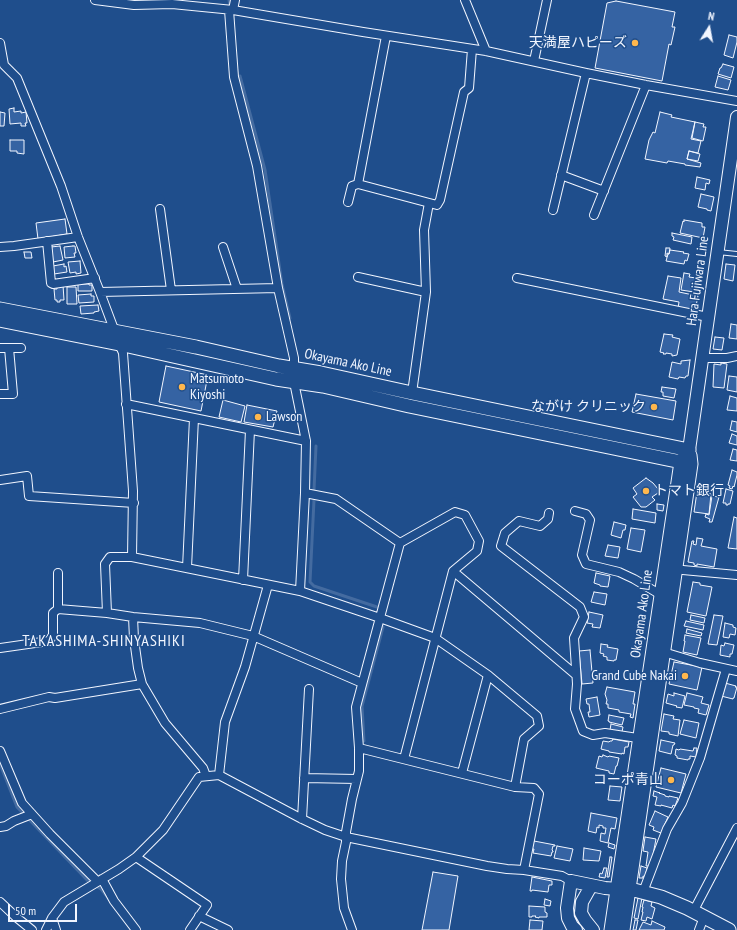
<!DOCTYPE html>
<meta charset="utf-8">
<style>
body{margin:0}
#map{position:relative;width:737px;height:930px;overflow:hidden;background:#1f4e8c;font-family:"PT Sans Narrow",sans-serif}
canvas{display:block}
.north{position:absolute;left:689px;top:8px;width:40px;height:40px;-webkit-text-stroke:3px #1f4e8c;paint-order:stroke;rotate:11deg;font-size:11px;font-weight:700;line-height:16px;text-align:center;color:#f2f6ff}
.north::after{content:'';display:block;margin:auto;width:14px;height:18px;background:#f2f6ff;clip-path:polygon(50% 0,100% 100%,50% 72%,0 100%)}
.scale{position:absolute;left:8px;top:904px;width:69px;height:18px;box-sizing:border-box;border:2px solid #f2f6ff;border-top:0;padding-left:5px;font-size:12px;line-height:14px;white-space:nowrap;color:#f2f6ff;-webkit-text-stroke:3px #1f4e8c;paint-order:stroke}
</style>
<div id="map">
<canvas width="737" height="930"></canvas>
<div class="north">N</div>
<div class="scale">50 m</div>
</div>
<script>
const g = document.querySelector('canvas').getContext('2d');
g.lineJoin = 'round';
function poly(rows) {
  const path = new Path2D();
  for (const r of rows) {
    path.moveTo(r[0], r[1]);
    for (let i = 2; i < r.length; i += 2) path.lineTo(r[i], r[i + 1]);
  }
  return path;
}
function strokePath(path, color, width, dash) {
  g.strokeStyle = color;
  g.lineWidth = width;
  g.lineCap = dash ? 'butt' : 'round';
  g.setLineDash(dash || []);
  g.stroke(path);
}
function fillPath(path, color) {
  g.fillStyle = color;
  g.fill(path, 'evenodd');
}
function write(font, color, halo, rows, align = 'center') {
  g.font = font + ' "PT Sans Narrow","Noto Sans JP",sans-serif';
  g.lineWidth = 3;
  g.setLineDash([]);
  g.textBaseline = 'middle';
  g.strokeStyle = halo;
  g.fillStyle = color;
  for (const [text, x, y, turn = 0] of rows) {
    g.save();
    g.translate(x, y);
    g.rotate((+turn || 0) * Math.PI / 180);
    g.textAlign = isNaN(turn) ? turn : align;
    if (halo) g.strokeText(text, 0, 0);
    g.fillText(text, 0, 0);
    g.restore();
  }
}
strokePath(poly([
 [229,0,230,6],
 [240,76,265,170,282,284,290,318],
 [314,490,316,446],
 [314,500,310,582,314,586,377,607],
 [364,741,362,706,383,627],
 [0,764,17,807,89,882,101,889,109,899]
]), '#446ba0', 3);
const building = poly([
 [616,1,675,12,672,27,675,27,671,45,669,44,662,81,595,68,607,3,616,1],
 [729,35,737,37,737,42,733,58,724,55,729,35],
 [723,64,734,67,731,78,718,74,720,68,721,68,723,64],
 [718,76,731,80,728,90,715,87,718,76],
 [14,108,14,112,21,111,21,113,26,112,27,123,25,123,26,126,21,126,21,123,10,124,9,109,14,108],
 [0,112,5,113,4,126,0,126,0,112],
 [660,112,672,115,671,117,695,122,691,139,701,141,698,153,689,151,687,159,701,163,700,167,685,165,685,164,668,161,667,163,645,159,649,140,653,132,655,133,660,112],
 [695,122,704,124,703,127,706,127,703,141,692,138,695,122],
 [10,140,24,140,24,154,17,153,17,151,10,151,10,140],
 [689,151,700,154,698,161,687,159,689,151],
 [697,177,710,180,709,184,706,183,705,190,695,188,697,177],
 [701,194,714,197,711,211,707,210,707,209,698,207,701,194],
 [65,219,67,234,38,239,36,223,65,219],
 [684,220,702,223,702,227,705,227,703,238,680,233,683,221,684,222,684,220],
 [672,233,692,237,691,244,673,240,674,237,672,236,672,233],
 [60,246,63,260,53,262,51,247,60,246],
 [73,246,75,246,76,253,74,253,75,257,65,258,64,247,73,246],
 [666,248,670,248,669,254,667,253,667,257,665,256,666,248],
 [670,250,684,252,683,253,689,254,687,261,685,260,684,264,666,261,668,254,669,254,670,250],
 [24,252,31,252,32,258,25,258,24,252],
 [80,261,81,273,76,274,76,272,70,273,68,262,80,261],
 [64,264,64,267,66,266,67,272,54,274,53,266,64,264],
 [726,264,735,265,733,281,724,279,726,264],
 [684,273,690,274,689,277,696,278,694,292,681,290,684,273],
 [668,276,681,278,679,292,698,296,695,311,678,308,679,302,663,299,668,276],
 [697,278,700,279,698,292,695,291,697,278],
 [78,284,89,284,89,285,92,285,92,291,78,291,78,284],
 [63,285,64,300,60,300,60,302,57,302,57,300,55,300,54,289,57,289,57,286,63,285],
 [67,287,76,287,77,304,67,304,67,287],
 [91,294,91,296,94,296,94,302,79,303,78,295,91,294],
 [98,305,99,311,94,312,94,313,81,314,80,306,98,305],
 [731,324,737,325,737,339,729,338,731,324],
 [664,334,673,335,672,337,680,339,677,355,672,356,672,354,666,353,666,354,663,354,664,353,660,352,664,334],
 [715,337,724,338,722,350,713,349,715,337],
 [690,360,688,376,686,376,685,378,679,377,678,379,669,377,672,362,681,364,681,361,690,360],
 [721,363,727,364,724,388,713,387,714,364,721,365,721,363],
 [166,366,208,375,201,411,159,402,166,366],
 [729,376,737,377,737,392,727,390,729,376],
 [662,387,676,389,674,398,663,396,663,392,661,392,662,387],
 [636,394,676,401,673,420,632,412,636,394],
 [730,396,737,398,737,411,727,410,730,396],
 [223,400,245,406,241,422,219,417,223,400],
 [247,405,277,411,273,427,244,422,247,405],
 [732,421,737,422,737,432,730,430,732,421],
 [732,434,737,436,737,445,729,443,732,434],
 [733,449,737,450,737,461,730,460,733,449],
 [732,470,737,472,737,475,734,487,733,486,732,489,729,488,730,486,728,485,732,470],
 [646,478,653,483,658,489,658,493,652,497,655,500,646,507,641,507,633,497,637,494,633,488,646,478],
 [726,489,733,491,730,504,728,504,728,505,726,505,726,503,723,503,726,489],
 [697,492,711,494,709,514,694,512,697,492],
 [712,496,719,497,712,522,709,522,710,519,705,517,706,514,709,515,712,496],
 [657,504,664,505,663,511,657,510,657,504],
 [633,509,656,513,655,523,632,519,633,509],
 [734,517,737,518,737,549,728,548,734,517],
 [614,522,626,525,625,530,623,530,621,538,611,535,614,522],
 [631,528,645,530,641,552,627,549,631,528],
 [697,538,703,539,701,546,717,549,714,567,697,564,697,566,694,565,694,563,688,562,692,541,694,541,693,544,696,545,697,538],
 [608,545,620,547,618,558,605,556,608,545],
 [596,573,610,576,608,587,600,586,600,585,594,583,596,573],
 [693,582,700,583,700,585,712,587,706,616,687,612,693,582],
 [594,592,607,594,605,605,591,602,594,592],
 [589,612,603,615,600,628,592,627,593,624,587,623,589,612],
 [691,615,705,618,704,623,690,620,691,615],
 [714,615,723,616,717,645,708,644,714,615],
 [686,621,704,625,703,630,684,626,686,621],
 [725,623,733,625,733,627,736,628,735,635,730,634,729,638,723,637,725,623],
 [687,629,702,633,701,636,686,633,687,629],
 [685,635,701,638,697,655,683,652,685,641,684,641,685,635],
 [725,643,734,645,732,654,730,654,730,657,720,655,721,645,724,646,725,643],
 [601,644,608,645,607,647,618,649,616,660,614,660,614,661,607,660,607,657,603,656,604,654,600,653,601,644],
 [590,650,593,683,582,684,579,651,590,650],
 [674,662,702,667,697,690,669,684,674,662],
 [725,683,736,686,735,687,737,687,734,698,733,698,733,699,721,696,725,683],
 [607,687,635,692,633,704,635,704,633,718,630,717,631,714,619,712,619,710,608,708,608,704,606,704,607,700,605,694,607,687],
 [674,693,685,696,682,708,676,707,677,706,666,703,668,694,674,696,674,693],
 [687,693,703,697,701,703,709,705,706,715,698,713,699,709,694,708,694,707,684,705,687,693],
 [597,697,600,715,589,717,588,712,590,712,589,704,587,704,586,699,597,697],
 [664,714,674,716,673,719,680,720,678,736,669,734,669,732,661,731,664,714],
 [609,715,624,718,622,725,609,722,609,721,608,721,609,715],
 [684,720,699,723,696,738,680,734,684,720],
 [611,724,623,727,622,732,610,730,611,724],
 [613,739,629,742,628,747,625,747,624,754,622,753,622,754,609,752,609,751,601,749,603,741,609,742,610,741,612,741,613,739],
 [661,740,675,743,674,745,673,745,671,754,659,751,661,740],
 [694,748,697,748,696,757,690,756,690,759,688,759,688,760,677,758,677,756,675,755,676,749,679,750,680,749,693,751,694,748],
 [603,755,608,757,609,756,619,758,617,766,616,766,614,774,609,773,609,771,596,768,599,756,602,757,603,755],
 [661,768,686,774,681,793,656,787,661,768],
 [610,786,622,787,620,801,608,800,610,786],
 [654,791,660,793,659,793,665,795,665,796,669,797,669,796,678,798,675,806,673,805,672,808,661,805,661,806,655,805,657,797,653,796,654,791],
 [655,811,668,817,661,833,653,830,654,827,649,825,655,811],
 [591,813,617,818,615,829,611,828,608,843,600,841,601,833,605,834,606,828,603,828,603,826,599,825,599,828,597,827,596,833,588,831,591,813],
 [645,837,656,839,652,860,651,860,650,866,646,866,648,852,643,851,645,837],
 [534,841,555,845,555,846,553,846,552,850,553,851,553,852,552,852,551,856,533,853,534,849,532,849,534,841],
 [609,843,615,845,614,849,608,847,609,843],
 [557,846,573,849,570,861,554,858,557,846],
 [584,848,601,851,599,861,583,860,584,848],
 [610,857,612,857,609,877,607,877,610,857],
 [641,866,647,868,645,877,643,876,643,878,639,878,641,866],
 [604,868,607,868,605,878,599,877,600,873,602,874,604,868],
 [433,872,458,876,449,930,422,930,433,872],
 [532,877,552,881,552,885,549,885,548,892,532,890,532,891,530,891,532,877],
 [638,898,642,898,638,919,634,918,638,898],
 [545,899,551,901,550,906,544,905,545,899],
 [644,900,652,902,651,906,655,908,652,919,647,917,646,921,641,920,643,912,642,912,643,907,642,907,644,900],
 [529,906,545,907,545,912,547,913,547,917,539,917,539,918,535,917,536,916,532,916,532,917,529,917,529,906],
 [530,920,543,921,542,930,529,930,530,920],
 [635,920,638,920,636,930,633,930,635,920],
 [652,921,665,927,664,930,639,930,643,922,651,925,652,921]
]);
fillPath(building, '#3563a3');
strokePath(building, '#f2f6ff', 1);
const lane = poly([
 [718,252,737,254]
]);
const street = poly([
 [95,0,134,5,172,4,233,10,363,32,486,51,586,73,646,85,737,101],
 [465,0,486,51],
 [229,10,234,77,257,166,278,288,294,358,294,382,306,441,305,493,300,591],
 [233,10,235,0],
 [0,43,4,65,17,78,61,186,78,237,100,292,115,332],
 [534,61,547,0],
 [561,175,604,191],
 [358,184,386,36],
 [348,202,352,186,358,184,437,205,440,200,464,92,469,88,472,49],
 [160,209,171,290],
 [553,210,586,73],
 [594,215,646,85],
 [47,241,51,283,53,284,95,278],
 [0,247,14,246,78,237],
 [223,247,237,289],
 [358,277,426,292],
 [517,278,708,317],
 [100,292,278,288],
 [119,344,123,353,133,491,132,557],
 [0,348,21,348],
 [702,358,727,358,737,356],
 [412,393,426,292,424,230,429,203],
 [0,394,13,394,9,348],
 [126,404,306,441],
 [0,480,27,476,29,496,134,503],
 [305,493,336,499,400,543,455,512,465,515,479,541,477,551,453,571,404,759],
 [575,511,586,514,590,520,582,555,586,564,619,572,634,579,661,595],
 [549,513,548,519,540,526,519,521,505,533,501,546,580,607,584,617,574,638,577,684,575,709,583,731,593,735,605,733,644,739],
 [187,568,194,418],
 [672,569,737,575],
 [453,571,576,675],
 [243,580,250,430],
 [58,609,107,613,133,617,200,623,253,636,362,683],
 [107,613,105,564,110,557,132,557,300,591,380,618,435,638,488,675,537,716,539,726,524,739,515,787],
 [133,617,134,639,138,668,142,684,165,723,203,768,206,776],
 [0,648,49,641,53,635,53,613,58,609,58,573],
 [660,651,700,663,737,671],
 [0,709,49,697,55,698,142,684],
 [359,748,515,787,534,788,539,794,524,870],
 [0,751,22,803,50,834,97,881],
 [462,773,488,675],
 [219,775,225,722,245,667,268,585],
 [304,778,357,779],
 [302,819,309,689],
 [0,827,6,826,14,821,32,814],
 [136,857,207,905,190,930],
 [102,879,114,901,136,930],
 [643,892,667,829,682,803,700,758,726,669],
 [0,902,16,917,32,930],
 [693,912,737,828],
 [199,916,228,930],
 [52,918,56,930],
 [46,930,52,918,64,902,119,869,136,857,163,830,199,777,219,775,302,819,325,830,346,837,487,866,507,869,524,870,562,876,571,881],
 [352,930,344,908,341,879,342,861,346,842,346,832,352,799,359,771,359,748,356,707,400,543],
 [699,930,704,917]
]);
const secondary = poly([
 [689,450,737,117],
 [591,886,582,902,581,913,585,920,593,930],
 [576,930,572,926,568,918,567,908,571,881,605,888,617,889]
]);
const primary = poly([
 [0,309,196,347,279,366,321,373,412,393,689,450],
 [0,320,119,344,276,379,323,386,409,406,691,464],
 [621,890,634,890,661,897,687,908,729,930],
 [611,930,681,462,686,454],
 [623,930,691,464,690,455]
]);
strokePath(lane, '#f2f6ff', 6);
strokePath(street, '#f2f6ff', 10);
strokePath(secondary, '#f2f6ff', 14);
strokePath(primary, '#f2f6ff', 15);
strokePath(lane, '#1f4e8c', 4);
strokePath(street, '#1f4e8c', 8);
strokePath(secondary, '#1f4e8c', 12);
strokePath(primary, '#1f4e8c', 13);
for (const [x, y, r, color] of [
 [635,43,4,"#ffb74d"],
 [182,387,4,"#ffb74d"],
 [654,407,4,"#ffb74d"],
 [258,417,4,"#ffb74d"],
 [646,491,4,"#ffb74d"],
 [685,676,4,"#ffb74d"],
 [671,780,4,"#ffb74d"]
]) {
  const dot = new Path2D();
  dot.arc(x, y, r, 0, 2 * Math.PI);
  g.fillStyle = color;
  g.fill(dot);
  strokePath(dot, '#1f4e8c', 1.5);
}
write('14px', '#f2f6ff', '#1f4e8c', [
 ["天満屋ハピーズ",627,43],
 ["Matsumoto",190,379,"left"],
 ["Kiyoshi",190,395,"left"],
 ["ながけ クリニック",646,407],
 ["Lawson",266,417,"left"],
 ["トマト銀行",654,491,"left"],
 ["Grand Cube Nakai",677,676],
 ["コーポ青山",663,780]
], 'right');
write('14px', '#f2f6ff', '#1f4e8c', [
 ["Hara Fujiwara Line",698,281,-82],
 ["Okayama Ako Line",348,363,12],
 ["Okayama Ako Line",642,614,-82]
]);
g.letterSpacing = '1px';
write('16px', '#f2f6ff', '#1f4e8c', [
 ["TAKASHIMA-SHINYASHIKI",104,641]
]);
g.letterSpacing = '0px';
</script>
